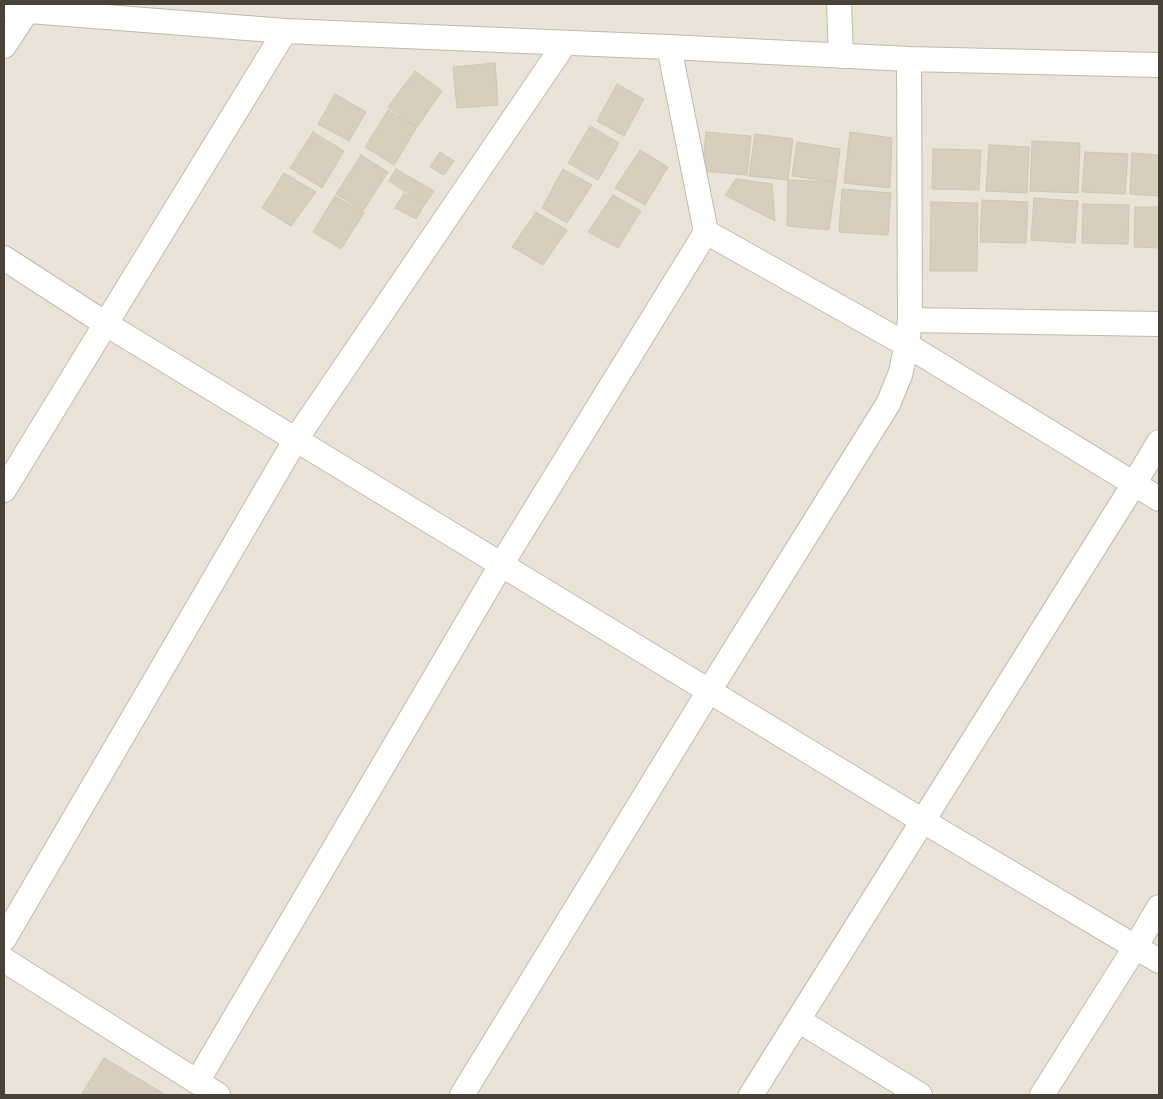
<!DOCTYPE html>
<style>
body{margin:0}
#map{position:relative;width:1163px;height:1099px;overflow:hidden;background:#f5f2e9;font-family:"Alegreya Sans",sans-serif}
canvas{display:block}
.frame{position:absolute;inset:0;border:5px solid #494237;pointer-events:none}
</style>
<div id="map">
<canvas width="1163" height="1099"></canvas>
<div class="frame"></div>
</div>
<script>
const g = document.querySelector('canvas').getContext('2d');
g.lineJoin = 'round';
function fillPath(path, color) {
  g.fillStyle = color;
  g.fill(path, 'evenodd');
}
function poly(rows) {
  const path = new Path2D();
  for (const r of rows) {
    path.moveTo(r[0], r[1]);
    for (let i = 2; i < r.length; i += 2) path.lineTo(r[i], r[i + 1]);
  }
  return path;
}
function strokePath(path, color, width, dash) {
  g.strokeStyle = color;
  g.lineWidth = width;
  g.lineCap = dash ? 'butt' : 'round';
  g.setLineDash(dash || []);
  g.stroke(path);
}
fillPath(poly([
 [4,4,1159,4,1159,1095,4,1095]
]), '#e9e4d7');
const building = poly([
 [495,63,498,105,457,108,453,67,495,63],
 [415,71,442,91,417,127,388,107,415,71],
 [617,84,644,99,624,136,597,121,617,84],
 [335,94,366,112,349,141,318,124,335,94],
 [388,110,417,127,394,165,365,147,388,110],
 [590,126,619,143,598,180,568,163,590,126],
 [313,132,344,151,322,188,290,168,313,132],
 [706,132,751,136,747,175,702,171,706,132],
 [850,132,892,138,890,188,844,183,850,132],
 [755,134,793,139,788,180,749,176,755,134],
 [1032,141,1080,143,1078,193,1030,191,1032,141],
 [797,142,840,149,836,182,792,176,797,142],
 [989,145,1029,147,1027,193,986,191,989,145],
 [933,149,981,150,979,190,932,189,933,149],
 [640,150,668,167,645,205,615,188,640,150],
 [440,152,454,161,444,175,430,167,440,152],
 [1085,152,1128,154,1125,194,1082,192,1085,152],
 [1132,153,1159,155,1159,196,1130,194,1132,153],
 [361,155,388,172,363,211,336,194,361,155],
 [396,169,434,191,425,204,389,181,396,169],
 [563,169,592,185,567,223,542,208,563,169],
 [284,173,316,192,291,226,262,208,284,173],
 [736,179,772,184,775,221,725,195,736,179],
 [788,180,836,182,829,230,787,226,788,180],
 [842,189,891,193,888,235,839,232,842,189],
 [404,193,425,204,416,219,395,208,404,193],
 [613,195,641,211,618,248,588,232,613,195],
 [335,196,364,213,341,249,313,232,335,196],
 [1034,198,1078,201,1075,243,1031,240,1034,198],
 [982,200,1028,202,1026,243,980,242,982,200],
 [931,202,978,203,977,271,930,271,931,202],
 [1083,204,1129,205,1128,244,1082,243,1083,204],
 [1135,207,1159,207,1159,248,1134,247,1135,207],
 [536,212,567,230,543,265,512,247,536,212],
 [104,1058,166,1095,81,1095,104,1058]
]);
fillPath(building, '#d7cebe');
strokePath(building, '#d2c6b1', 1);
const street = poly([
 [839,4,841,56],
 [4,9,285,31,669,47,909,59,1159,65],
 [4,46,27,11],
 [706,232,907,345,1159,499],
 [4,258,106,324,709,691,923,821,1159,961],
 [910,320,1159,324],
 [4,490,285,31],
 [4,939,296,439,565,43],
 [4,960,218,1095],
 [798,1020,920,1095],
 [197,1082,501,565,706,232,669,47],
 [462,1095,709,691,888,404,900,375,907,345,910,320,909,59],
 [751,1095,1134,484,1159,442],
 [1042,1095,1136,946,1159,907]
]);
strokePath(street, '#c1baab', 26);
strokePath(street, '#fff', 24);
</script>
